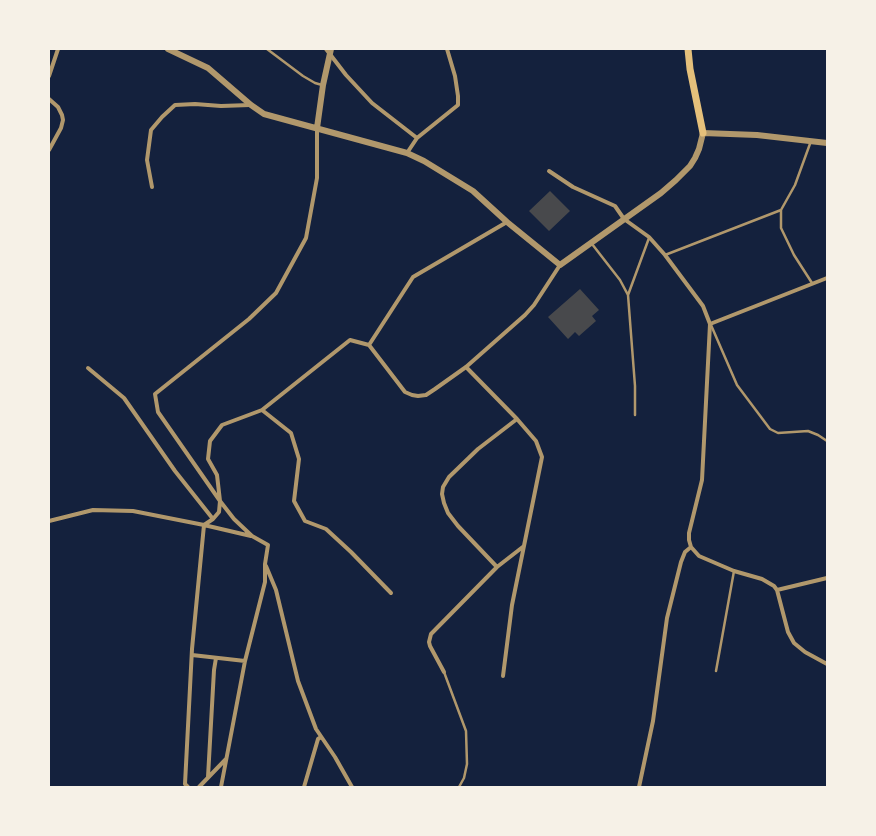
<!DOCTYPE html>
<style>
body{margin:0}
#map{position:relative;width:876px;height:836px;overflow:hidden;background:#14213d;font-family:"PT Sans",sans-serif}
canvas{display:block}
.frame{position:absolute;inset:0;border:50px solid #f6f1e7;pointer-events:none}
</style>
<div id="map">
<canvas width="876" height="836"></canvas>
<div class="frame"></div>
</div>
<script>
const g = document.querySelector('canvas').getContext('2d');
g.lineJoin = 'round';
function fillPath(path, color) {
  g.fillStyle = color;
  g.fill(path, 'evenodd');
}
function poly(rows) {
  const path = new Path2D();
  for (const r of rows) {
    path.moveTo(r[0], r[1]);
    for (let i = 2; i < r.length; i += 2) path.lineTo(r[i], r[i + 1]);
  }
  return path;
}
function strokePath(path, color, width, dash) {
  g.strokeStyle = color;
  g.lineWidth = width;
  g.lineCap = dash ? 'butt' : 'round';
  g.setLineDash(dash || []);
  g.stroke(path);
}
fillPath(poly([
 [550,191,570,211,549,231,529,211],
 [580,289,599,310,592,316,596,321,579,336,575,332,568,339,548,317]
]), '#48494c');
strokePath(poly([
 [267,49,303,76,315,83,322,85],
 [811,141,795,185,781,210,781,228,794,255,812,283],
 [592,244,620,280,628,295,635,386,635,415],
 [665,255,781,210],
 [628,295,649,238],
 [711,325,737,385,770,429,778,433,808,431,818,435,827,441],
 [716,671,734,571],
 [444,672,466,731,467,764,464,778,459,787]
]), '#b1986c', 2.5);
strokePath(poly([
 [326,49,346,75,372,103,417,138],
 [49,76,58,49],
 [49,99,58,107,62,115,63,120,61,128,49,150],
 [407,153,417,138,458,105,458,96,455,76,447,49],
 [549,171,573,187,615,206,624,219,649,237,665,255,703,306,710,324,827,278],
 [152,187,147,160,151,130,162,117,175,105,195,104,221,106,250,105],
 [710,324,702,480,689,533,689,540,691,547,699,556,734,571,762,579,774,586,777,590,788,632,794,643,805,652,827,664],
 [369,345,413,277,507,222],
 [466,367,517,419,536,441,542,457,512,605,503,676],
 [88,368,124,398,175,471,213,519],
 [262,410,291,433,299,459,294,501,305,521,326,529,351,552,391,593],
 [49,521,93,510,133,511,204,525,251,536],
 [266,566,276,590,298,681,316,729,335,757,352,787],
 [497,567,458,526,448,513,444,503,442,494,443,487,449,477,478,449,517,419],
 [777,590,827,578],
 [192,655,245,661],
 [444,672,430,646,429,642,431,634,497,567,524,546],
 [208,777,214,670,216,658],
 [188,787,185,784,192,649,204,525,213,519,219,512,220,501,217,475,208,459,210,441,222,425,262,410,350,340,369,345,405,392,412,395,418,396,426,395,435,389,466,367,525,315,534,305,560,265],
 [199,787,226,759],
 [221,787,245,661,265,582,265,564,268,545,252,536,234,519,220,501,158,412,155,394,249,319,276,293,306,238,317,178,317,128],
 [304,787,318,739,321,737],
 [639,787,653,721,667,618,681,562,685,552,691,547]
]), '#b1986c', 4);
strokePath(poly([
 [168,49,208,68,251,105,264,114,407,153,424,161,473,191,507,222,560,265,661,193,676,180,690,166,695,158,699,149,703,133,757,135,827,143],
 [317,128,323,85,331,49]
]), '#b1986c', 6);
strokePath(poly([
 [688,49,690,69,703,133]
]), '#e5c07b', 7);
</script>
